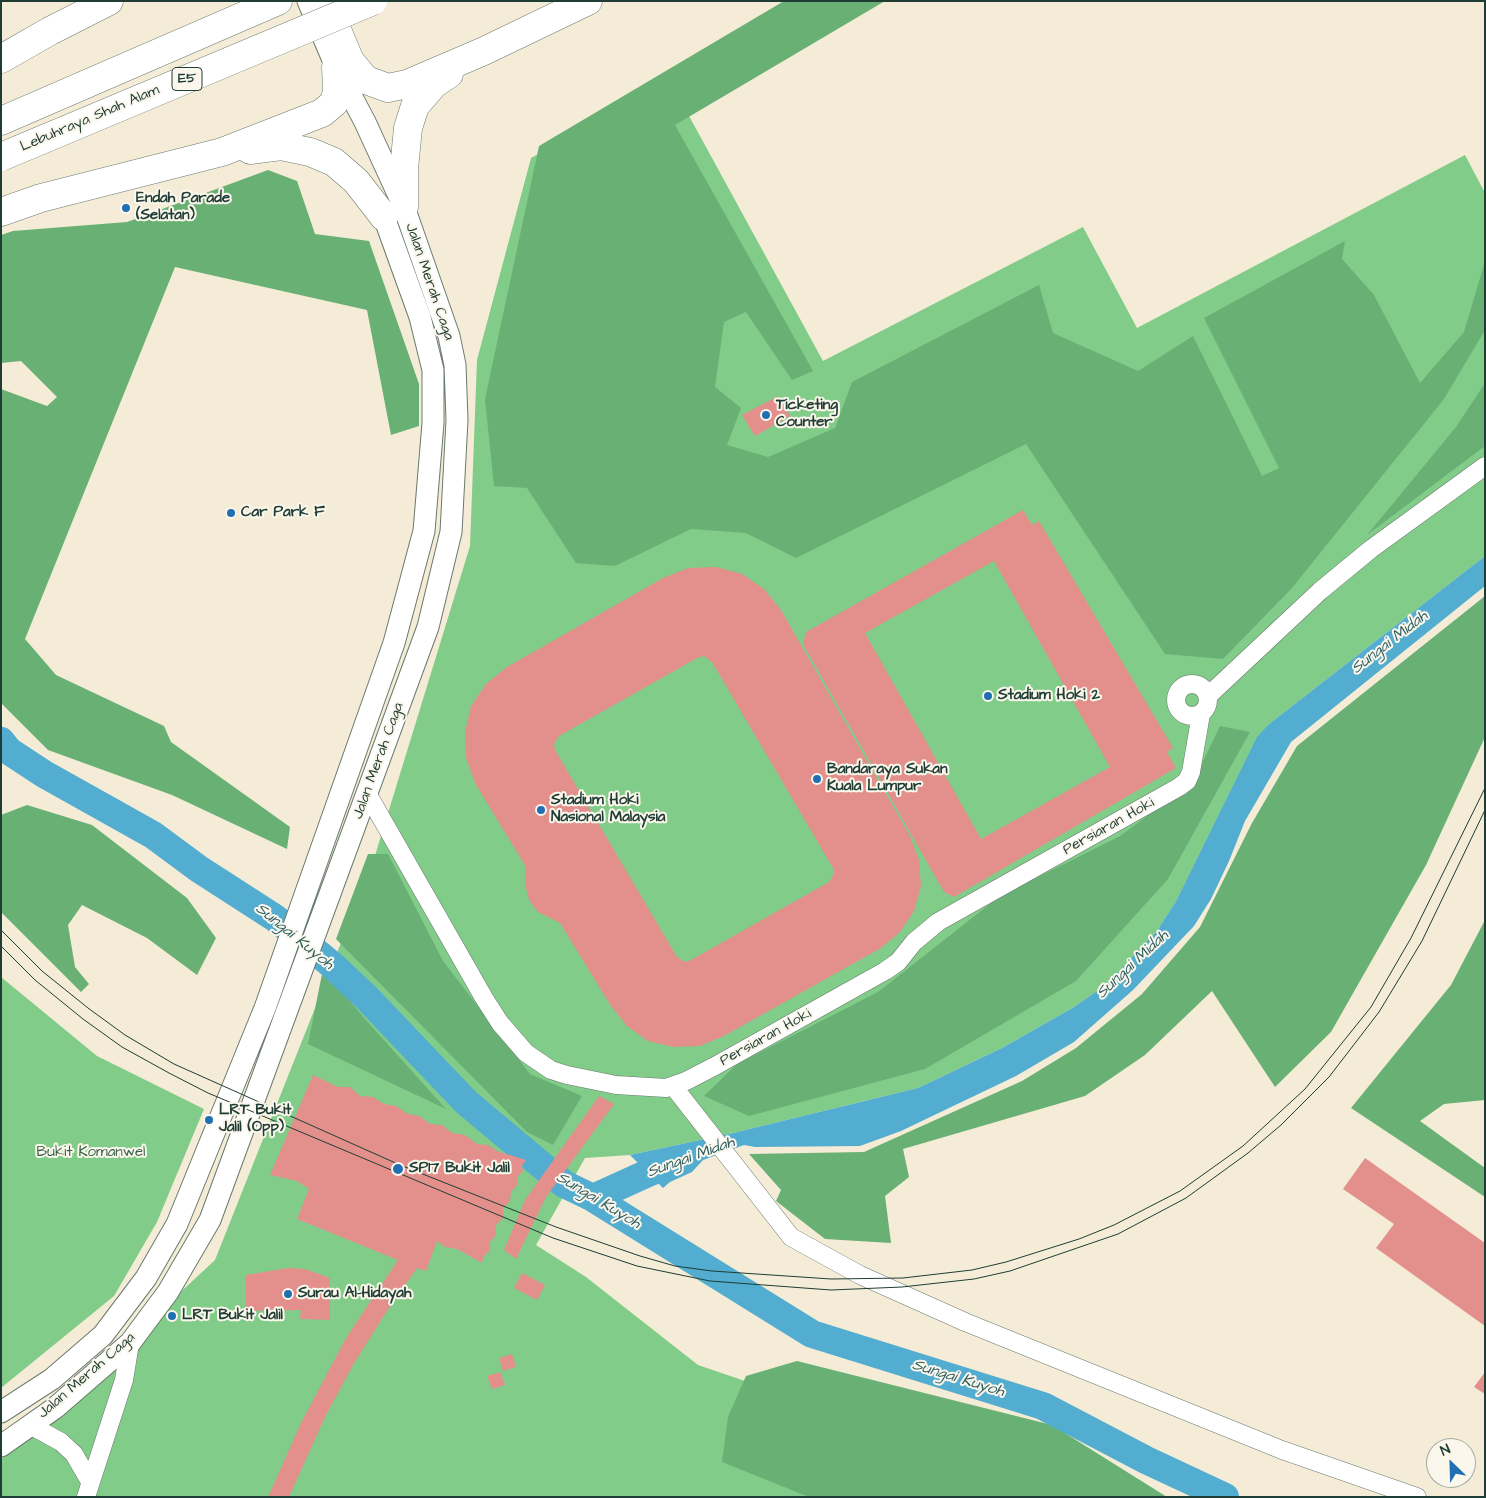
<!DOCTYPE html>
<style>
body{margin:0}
#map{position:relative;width:1486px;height:1498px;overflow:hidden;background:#f4ecd6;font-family:"Architects Daughter",sans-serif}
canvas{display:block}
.frame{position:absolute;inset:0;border:2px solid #1f3d34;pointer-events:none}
.north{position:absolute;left:1426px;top:1438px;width:50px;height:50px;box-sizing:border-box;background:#fbf7ec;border:1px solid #a3ada2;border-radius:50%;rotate:336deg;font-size:14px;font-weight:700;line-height:20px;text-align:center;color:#1f3d34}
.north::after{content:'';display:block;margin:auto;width:18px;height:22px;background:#1f6fb2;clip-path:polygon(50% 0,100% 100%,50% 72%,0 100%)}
</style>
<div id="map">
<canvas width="1486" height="1498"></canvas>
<div class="frame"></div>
<div class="north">N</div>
</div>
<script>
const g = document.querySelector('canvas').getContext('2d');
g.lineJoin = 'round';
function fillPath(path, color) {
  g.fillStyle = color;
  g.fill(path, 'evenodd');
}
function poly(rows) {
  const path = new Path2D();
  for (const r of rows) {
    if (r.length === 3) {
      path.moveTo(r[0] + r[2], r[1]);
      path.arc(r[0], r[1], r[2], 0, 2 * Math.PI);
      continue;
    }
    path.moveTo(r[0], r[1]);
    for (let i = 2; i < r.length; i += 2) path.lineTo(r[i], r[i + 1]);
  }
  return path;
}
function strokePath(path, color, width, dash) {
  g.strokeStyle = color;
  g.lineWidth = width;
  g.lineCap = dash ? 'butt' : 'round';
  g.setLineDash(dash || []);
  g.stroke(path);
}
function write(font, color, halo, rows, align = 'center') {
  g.font = font + ' "Architects Daughter",sans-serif';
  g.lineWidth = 4;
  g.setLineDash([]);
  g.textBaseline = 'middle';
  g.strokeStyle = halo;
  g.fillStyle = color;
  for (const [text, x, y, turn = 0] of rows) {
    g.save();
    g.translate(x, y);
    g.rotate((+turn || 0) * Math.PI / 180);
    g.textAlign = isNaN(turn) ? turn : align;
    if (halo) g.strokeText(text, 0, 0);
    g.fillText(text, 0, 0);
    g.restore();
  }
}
fillPath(poly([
 [671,83,823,361,1083,227,1137,328,1465,155,1485,193,1485,556,1269,724,1257,738,1175,903,1156,932,1138,952,1107,984,1074,1007,1002,1048,918,1088,733,1133,630,1155,585,1158,536,1245,586,1277,698,1365,833,1411,1133,1497,1,1497,1,1459,215,1260,373,862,470,546,477,360,531,158],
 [1,977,97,1056,204,1109,157,1222,114,1296,1,1388]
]), '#82cc89');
fillPath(poly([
 [784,1,885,1,675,125,813,371,792,380,746,312,724,322,715,387,741,408,727,445,768,457,835,428,852,382,1039,285,1053,333,1138,371,1193,336,1262,476,1279,468,1204,318,1345,241,1342,259,1374,295,1420,383,1464,332,1485,261,1485,330,1444,399,1292,588,1223,659,1165,654,1026,444,796,558,746,533,691,529,615,566,576,563,527,488,494,486,485,399,539,146],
 [268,170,297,181,315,234,369,241,419,384,419,426,391,435,367,310,175,267,25,639,56,675,164,726,171,742,290,827,287,849,172,795,48,750,1,703,1,389,47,406,57,397,21,361,1,363,1,235,13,231,127,222],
 [1485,383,1485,446,1367,535,1456,427],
 [1485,596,1485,737,1426,865,1331,1032,1275,1087,1212,991,1145,1055,1085,1096,903,1149,909,1177,885,1196,891,1243,825,1239,776,1201,781,1190,749,1154,864,1152,1022,1081,1076,1048,1142,994,1200,927,1252,823,1297,746],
 [1220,726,1250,732,1168,879,1076,981,925,1069,749,1116,704,1096,737,1064,878,992,1000,896,1120,836,1193,782],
 [27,805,92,825,187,898,216,938,197,975,147,938,82,905,68,925,75,967,89,984,81,992,1,912,1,815],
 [368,854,388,854,443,961,530,1074,582,1096,553,1145,527,1132,336,939],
 [1485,920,1485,1100,1444,1104,1420,1121,1485,1168,1485,1197,1351,1108,1451,985],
 [323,969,365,1019,446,1109,308,1044],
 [797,1361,1052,1425,1167,1497,809,1497,722,1462,728,1417,746,1376]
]), '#69b075');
fillPath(poly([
 [1485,556,1485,586,1291,742,1245,821,1229,861,1211,899,1194,926,1133,990,1074,1042,1016,1076,901,1131,860,1146,755,1147,744,1145,703,1160,692,1172,670,1182,663,1188,630,1155,733,1133,918,1088,1002,1048,1074,1007,1107,984,1156,932,1175,903,1257,737,1269,724]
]), '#52add0');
strokePath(poly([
 [1,741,9,751,44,774,153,835,199,869,275,918,332,965,366,997,466,1102,564,1184,593,1198,812,1334,1043,1406,1146,1460,1225,1497],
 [593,1198,648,1173,684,1159]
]), '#52add0', 28);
fillPath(poly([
 [778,396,790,416,755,436,742,415],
 [1023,510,1032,525,1039,521,1173,748,1167,752,1176,768,954,897,944,892,803,644,806,632],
 [994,561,1110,767,981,839,865,633],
 [716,567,742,574,764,589,781,610,910,836,919,860,921,886,914,911,900,932,881,948,724,1036,700,1046,673,1047,648,1041,627,1026,611,1006,560,923,538,912,529,900,525,884,526,867,475,783,466,758,465,732,471,706,486,684,507,667,663,578,688,568],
 [704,656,712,662,833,868,834,874,829,882,691,960,685,962,677,957,555,750,554,744,559,736,697,658],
 [313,1075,338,1087,350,1087,360,1096,373,1097,384,1104,396,1106,408,1114,419,1116,430,1124,442,1125,452,1133,465,1135,477,1144,488,1145,497,1151,526,1160,522,1166,523,1171,517,1177,517,1185,511,1192,510,1201,503,1208,503,1218,496,1225,496,1235,490,1242,489,1251,484,1256,482,1263,457,1249,445,1247,437,1241,426,1271,417,1268,385,1314,353,1365,325,1417,289,1497,268,1497,301,1423,346,1338,398,1260,297,1219,309,1189,297,1181,270,1175],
 [599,1096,614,1104,546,1197,516,1259,504,1250,525,1200],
 [1365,1158,1485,1243,1485,1326,1376,1248,1394,1224,1343,1189],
 [288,1268,305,1269,330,1278,330,1320,300,1319,301,1310,246,1311,246,1275],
 [522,1273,545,1285,537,1300,514,1288],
 [512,1354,516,1367,503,1371,499,1358],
 [500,1372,505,1385,492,1389,487,1376],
 [1485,1372,1485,1394,1474,1387]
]), '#e3908d');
const minor = poly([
 [1192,700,16],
 [1208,696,1320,591,1371,549,1485,466],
 [367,793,484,998,500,1023,526,1053,551,1070,567,1075,616,1085,666,1088,686,1081,715,1066,885,971,898,962,914,942,938,922,1179,787,1187,781,1191,772,1201,714],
 [673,1086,791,1237,860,1275,965,1322,1282,1450,1417,1497],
 [30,1425,61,1442,74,1454,89,1480],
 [86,1497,124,1380,130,1343]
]);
const tertiary = poly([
 [1,1412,52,1379,103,1335,146,1278,177,1224,265,1008,394,643,424,531,433,423,433,370,420,317,384,217],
 [1,1446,55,1408,130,1343,168,1292,210,1220,428,627,451,532,457,420,455,365,449,336,404,207,365,122,336,67,308,1]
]);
const motorway = poly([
 [325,1,350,61,366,80,388,88,407,84,484,51,588,1],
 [1,59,50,31,109,1],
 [1,121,278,1],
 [250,150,281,146,310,152,334,162,356,181,384,217],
 [404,207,404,169,408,128,415,106,434,84,449,74],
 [1,212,41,198,222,152,322,113,334,103,337,91,336,67]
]);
strokePath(minor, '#6a7a6d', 19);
strokePath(tertiary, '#6a7a6d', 23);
strokePath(motorway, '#6a7a6d', 29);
strokePath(minor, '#fff', 18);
strokePath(tertiary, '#fff', 21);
strokePath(motorway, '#fff', 28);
strokePath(poly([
 [1,930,42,971,88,1008,125,1035,174,1064,400,1165,556,1227,640,1256,675,1266,712,1271,831,1279,903,1278,972,1270,1006,1262,1079,1239,1114,1225,1180,1191,1243,1146,1305,1089,1371,1007,1411,938,1485,788],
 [1,946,35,980,83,1019,122,1047,169,1073,208,1093,553,1238,637,1266,710,1281,831,1290,902,1287,974,1279,1010,1271,1118,1234,1186,1198,1248,1153,1281,1125,1329,1077,1379,1012,1422,941,1485,810]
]), '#1f3d34', 1);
const motorwayBridge = poly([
 [1,157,373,1]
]);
strokePath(motorwayBridge, '#6a7a6d', 29, []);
strokePath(motorwayBridge, '#fff', 28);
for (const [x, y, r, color] of [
 [126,208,5,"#1f6fb2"],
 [766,415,5,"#1f6fb2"],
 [231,513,5,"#1f6fb2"],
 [988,696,5,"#1f6fb2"],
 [817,779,5,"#1f6fb2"],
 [541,810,5,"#1f6fb2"],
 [209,1120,5,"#1f6fb2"],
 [398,1169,6,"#1f6fb2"],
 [288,1294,5,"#1f6fb2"],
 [172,1316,5,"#1f6fb2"]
]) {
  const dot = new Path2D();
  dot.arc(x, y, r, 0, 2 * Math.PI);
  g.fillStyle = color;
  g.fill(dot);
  strokePath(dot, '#fbf7ec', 2);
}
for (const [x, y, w] of [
 [187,79,30]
]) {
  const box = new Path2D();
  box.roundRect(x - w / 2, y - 11.5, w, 23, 4);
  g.fillStyle = '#fbf7ec';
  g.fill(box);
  strokePath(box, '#1f3d34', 1);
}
write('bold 14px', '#1f3d34', null, [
 ["E5",187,79]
]);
write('15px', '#1f3d34', '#fbf7ec', [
 ["Lebuhraya Shah Alam",90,119,-23],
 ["Jalan Merah Caga",429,282,71],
 ["Jalan Merah Caga",379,761,-70],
 ["Persiaran Hoki",1109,827,-29],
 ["Persiaran Hoki",766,1038,-29],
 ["Jalan Merah Caga",87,1376,-41]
]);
write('bold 15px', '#1f3d34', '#fbf7ec', [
 ["Endah Parade",136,199],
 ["(Selatan)",136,216],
 ["Ticketing",776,406],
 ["Counter",776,423],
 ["Car Park F",241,513],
 ["Stadium Hoki 2",998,696],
 ["Bandaraya Sukan",827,770],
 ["Kuala Lumpur",827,787],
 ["Stadium Hoki",551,801],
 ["Nasional Malaysia",551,818],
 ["LRT Bukit",219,1111],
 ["Jalil (Opp)",219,1128],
 ["SP17 Bukit Jalil",409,1169],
 ["Surau Al-Hidayah",298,1294],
 ["LRT Bukit Jalil",182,1316]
], 'left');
write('15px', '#386149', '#fbf7ec', [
 ["Bukit Komanwel",91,1153]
]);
write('italic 16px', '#2e5f63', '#fbf7ec', [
 ["Sungai Midah",1390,643,-38],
 ["Sungai Kuyoh",294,937,39],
 ["Sungai Midah",1133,965,-43],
 ["Sungai Midah",691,1158,-20],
 ["Sungai Kuyoh",598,1201,31],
 ["Sungai Kuyoh",958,1379,17]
]);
</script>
